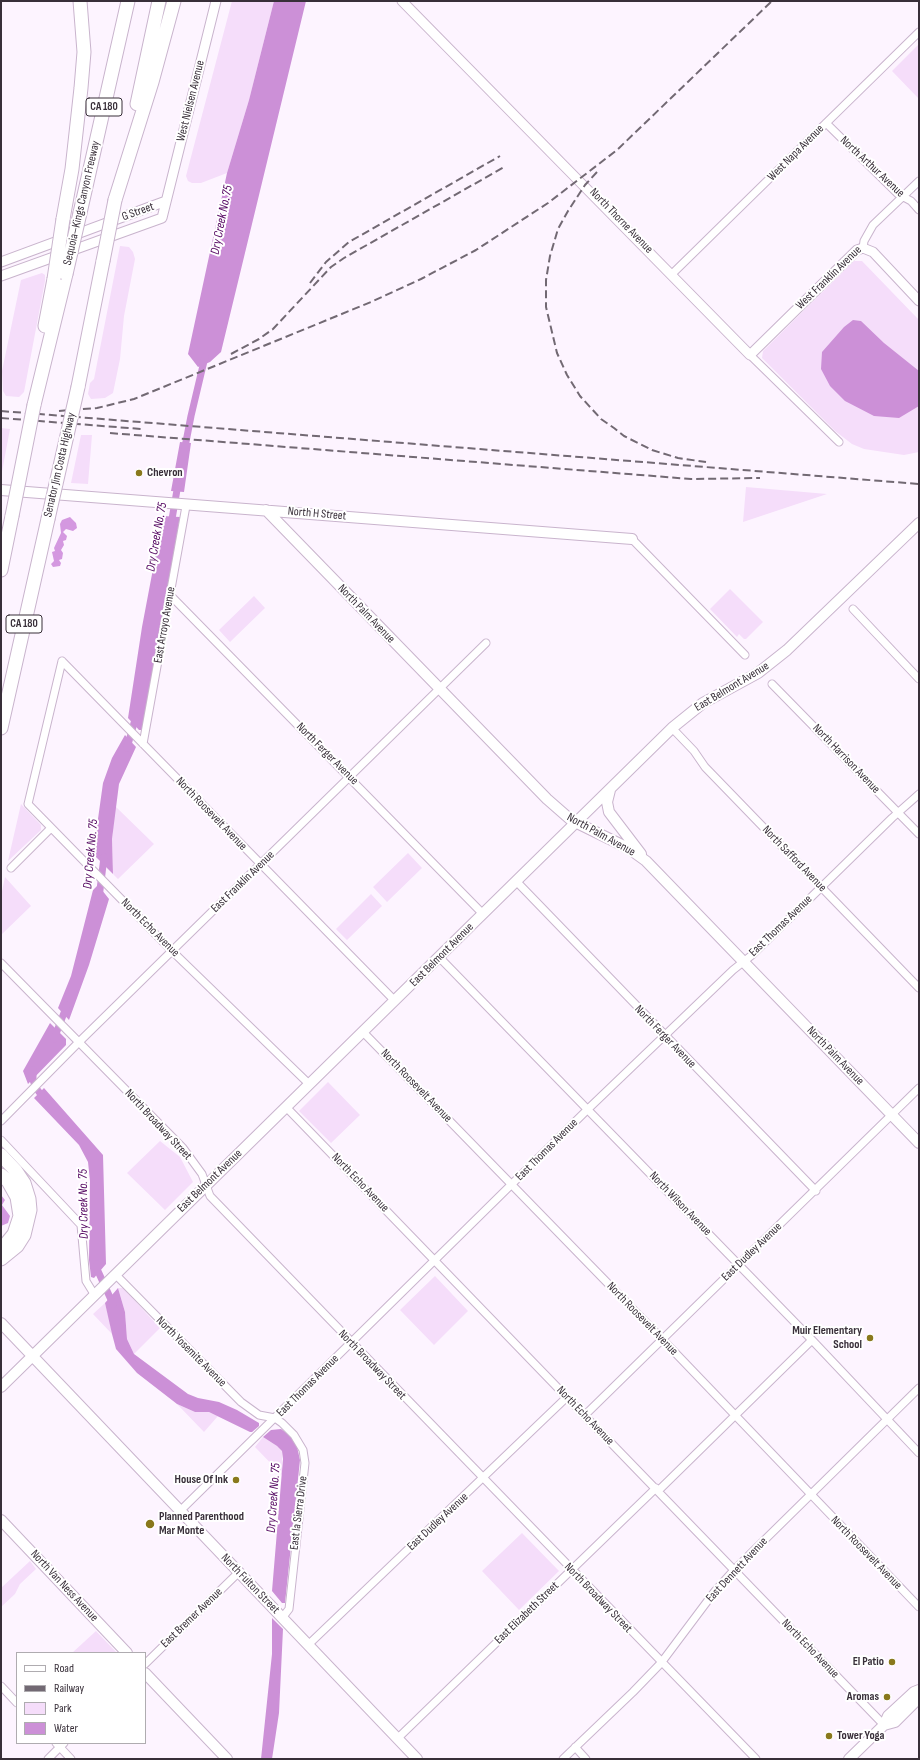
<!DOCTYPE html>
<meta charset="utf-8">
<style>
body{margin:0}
#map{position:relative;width:920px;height:1760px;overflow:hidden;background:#fdf4ff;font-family:"Sofia Sans Condensed",sans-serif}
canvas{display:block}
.frame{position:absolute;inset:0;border:2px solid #382f39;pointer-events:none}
.legend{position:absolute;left:16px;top:1652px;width:130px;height:92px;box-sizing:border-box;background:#fff;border:1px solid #afacb0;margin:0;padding:5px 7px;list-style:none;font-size:12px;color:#382f39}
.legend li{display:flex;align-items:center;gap:8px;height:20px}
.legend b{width:20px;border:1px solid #afacb0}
</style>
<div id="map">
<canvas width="920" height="1760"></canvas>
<div class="frame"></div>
<ul class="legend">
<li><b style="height:5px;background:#fff"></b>Road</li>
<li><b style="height:5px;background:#726973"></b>Railway</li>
<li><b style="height:11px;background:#f5ddfa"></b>Park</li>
<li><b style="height:11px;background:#cc90d7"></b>Water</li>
</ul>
</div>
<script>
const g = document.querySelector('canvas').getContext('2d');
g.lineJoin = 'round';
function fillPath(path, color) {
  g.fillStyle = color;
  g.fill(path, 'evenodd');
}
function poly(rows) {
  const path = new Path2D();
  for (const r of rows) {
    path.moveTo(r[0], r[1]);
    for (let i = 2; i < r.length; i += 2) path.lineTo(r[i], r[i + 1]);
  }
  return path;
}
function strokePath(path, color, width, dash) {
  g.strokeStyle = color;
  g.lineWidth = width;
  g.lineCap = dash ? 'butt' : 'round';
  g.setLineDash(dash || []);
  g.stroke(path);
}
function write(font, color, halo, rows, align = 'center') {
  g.font = font + ' "Sofia Sans Condensed",sans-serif';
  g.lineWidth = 4;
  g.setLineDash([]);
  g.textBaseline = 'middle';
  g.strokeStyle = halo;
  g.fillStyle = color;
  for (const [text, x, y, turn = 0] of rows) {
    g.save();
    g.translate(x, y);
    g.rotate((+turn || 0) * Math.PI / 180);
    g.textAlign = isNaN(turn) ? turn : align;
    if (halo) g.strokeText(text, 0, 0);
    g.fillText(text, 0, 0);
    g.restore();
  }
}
fillPath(poly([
 [232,1,274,1,249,100,227,173,201,183,192,183,188,181,186,176],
 [919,44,919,99,892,71],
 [120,246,129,247,133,252,135,259,124,316,120,359,113,393,105,398,91,399,88,394,90,383,94,379],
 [854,261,862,261,919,320,919,452,904,455,864,449,852,444,835,431,762,358,763,351],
 [42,273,45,275,45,281,24,392,19,397,6,396,3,391,2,371,21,280],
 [1,428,10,429,1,477],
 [81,435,92,435,88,484,71,483],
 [746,487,827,494,743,522],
 [730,589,763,622,746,639,744,639,739,634,737,637,710,609],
 [254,596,265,608,230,642,219,630],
 [21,804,41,825,41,830,8,861],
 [115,806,154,844,118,879,113,874,112,839],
 [408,853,422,868,387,902,373,887],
 [5,877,31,906,1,935,1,896],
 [371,894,382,906,347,940,336,929],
 [328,1082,360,1115,331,1143,299,1111],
 [160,1141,180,1157,193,1182,165,1210,127,1173],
 [435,1276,468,1311,434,1345,400,1310],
 [118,1288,123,1288,160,1328,134,1354,127,1339,125,1312],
 [105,1303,109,1318,112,1334,93,1314],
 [177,1404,195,1412,209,1412,218,1416,204,1432],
 [263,1437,277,1446,282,1451,282,1475,255,1447],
 [522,1533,559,1571,519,1610,482,1571],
 [30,1561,36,1569,20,1584,15,1594,1,1607,1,1588],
 [96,1631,117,1653,72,1653]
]), '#f5ddfa');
fillPath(poly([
 [70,517,76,523,77,528,73,531,66,529,63,532,67,536,66,540,63,541,64,545,61,550,63,553,62,559,59,560,61,563,60,566,53,567,51,564,54,561,52,552,55,551,54,548,61,533,60,524,62,520],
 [1,1195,5,1200,2,1205,10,1216,8,1223,1,1226]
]), '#d498e0');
fillPath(poly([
 [274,1,306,1,221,352,210,362,198,367,188,354,227,173,249,100],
 [853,320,861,321,884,343,919,371,919,406,899,418,874,416,845,401,830,386,821,369,822,352,844,327],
 [180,442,191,443,184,492,171,491],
 [163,516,180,517,142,730,139,730,128,718,142,627],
 [125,735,136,747,119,784,112,839,113,874,95,856,97,826,103,783,112,758],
 [98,885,109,899,89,965,69,1020,58,1008,71,976,93,890],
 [50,1023,66,1039,66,1045,28,1084,23,1071],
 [44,1088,103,1155,106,1264,94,1278,91,1277,89,1260,90,1181,88,1162,79,1145,34,1098],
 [118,1288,125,1312,127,1339,134,1354,188,1394,198,1398,219,1402,237,1410,259,1423,259,1426,252,1432,250,1432,209,1412,195,1412,177,1404,137,1373,116,1349,112,1334,105,1303],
 [281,1429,292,1437,296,1442,300,1460,285,1603,282,1603,272,1591,283,1459,282,1451,277,1446,263,1437,271,1430],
 [272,1618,283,1629,279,1713,272,1759,261,1759,272,1654]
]), '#cc90d7');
strokePath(poly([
 [184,452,191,416,205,357],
 [171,525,178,484],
 [127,748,136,716],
 [99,898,104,857],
 [54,1039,67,1005],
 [33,1070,33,1080,36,1088,45,1100],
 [97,1264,97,1269,113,1304]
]), '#cc90d7', 7);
const minor = poly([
 [826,123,898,194,911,201,919,210],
 [863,248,864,241,873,225,919,181],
 [672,274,919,32],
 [750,355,839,442],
 [632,539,745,655],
 [170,595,483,914],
 [853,609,919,679],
 [62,661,28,804,172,951,309,1084],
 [62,661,395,1001],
 [772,684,919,834],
 [672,728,694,751,705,767,919,988],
 [143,744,186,506],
 [11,868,51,828],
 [516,881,816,1191],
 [439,957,812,1340,919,1453],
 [1,963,183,1148,202,1174,210,1196,756,1759],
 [363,1032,663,1340,919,1607],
 [286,1107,884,1725],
 [1,1121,78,1043,486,643],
 [1,1140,81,1225,86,1281,94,1294],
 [115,1274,241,1402,259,1415,275,1418,282,1423,294,1435,303,1450,305,1463,289,1609,282,1618],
 [585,1415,919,1088],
 [658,1491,812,1340],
 [180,1511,587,1110,733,970,752,955,892,818,919,794],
 [308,1645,567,1397],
 [145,1664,239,1572],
 [1,1686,17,1703],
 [398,1738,656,1488],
 [56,1743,71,1759],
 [575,1747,586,1759],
 [48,1759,64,1743],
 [563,1759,633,1692,661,1663,715,1591,734,1570,919,1388]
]);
const tertiary = poly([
 [402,1,750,355,857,250,863,248,873,252,919,301],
 [1,262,166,201],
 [1,276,162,218,216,1]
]);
const secondary = poly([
 [1,490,632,539],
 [266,510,547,799,571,820,628,848,646,861,919,1143],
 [610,790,607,802,609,812,641,854],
 [1,1323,417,1759],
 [1,1387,672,728,703,703,758,673,787,650,919,523],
 [1,1520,127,1653],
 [145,1673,227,1759],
 [884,1725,895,1722,919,1698],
 [849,1759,884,1725,888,1716,914,1692,919,1690]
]);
const motorway = poly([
 [137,104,159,1],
 [115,200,152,82,174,1],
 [80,213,128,1],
 [63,219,72,169,81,88,84,52,80,1],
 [45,326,54,279],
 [78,387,103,261],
 [34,405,66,274],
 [1,570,12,516],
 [1,728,48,519],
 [1,1155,16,1171,24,1183,29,1199,30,1210,24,1235,17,1246,1,1259],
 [1,1175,8,1181,17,1197,20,1216,14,1234,1,1250]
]);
strokePath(minor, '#c9b4cd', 9);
strokePath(tertiary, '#c9b4cd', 11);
strokePath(secondary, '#c9b4cd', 12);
strokePath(motorway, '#c9b4cd', 15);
strokePath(minor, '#fff', 7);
strokePath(tertiary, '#fff', 9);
strokePath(secondary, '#fff', 10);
strokePath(motorway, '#fff', 13);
strokePath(poly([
 [597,172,585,185,568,211,558,229,550,256,546,280,546,307,557,353,567,375,580,396,601,419,614,428,624,436,652,450,678,458,706,462],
 [310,283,326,262,349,242,500,156],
 [231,354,259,339,273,329,331,267,344,258,506,166],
 [1,411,919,484],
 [59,411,97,408,134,399,371,302,421,279,476,250,548,203,617,150,772,1],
 [1,418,141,429],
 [110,433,691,479,760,478]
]), '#726973', 2, [8, 4]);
const motorwayBridge = poly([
 [103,261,115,200],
 [66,274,80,213],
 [54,279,63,219],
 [12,516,34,405],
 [48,519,78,387]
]);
strokePath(motorwayBridge, '#c9b4cd', 15, []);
strokePath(motorwayBridge, '#fff', 13);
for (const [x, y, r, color] of [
 [139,473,4,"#89781c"],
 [870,1338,4,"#89781c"],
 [236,1480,4,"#89781c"],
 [150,1524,5,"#89781c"],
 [892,1662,4,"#89781c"],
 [887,1697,4,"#89781c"],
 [829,1736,4,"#89781c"]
]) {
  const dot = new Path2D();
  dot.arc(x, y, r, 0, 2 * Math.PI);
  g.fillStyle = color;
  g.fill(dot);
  strokePath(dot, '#fff', 1.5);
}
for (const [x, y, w] of [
 [104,107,36],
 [24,624,36]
]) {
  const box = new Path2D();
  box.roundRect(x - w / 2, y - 9, w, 18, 3);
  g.fillStyle = '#fff';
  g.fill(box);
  strokePath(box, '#382f39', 1);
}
write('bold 11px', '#382f39', null, [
 ["CA 180",104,107],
 ["CA 180",24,624]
]);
write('12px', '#382f39', '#fff', [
 ["West Nielsen Avenue",191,101,-76],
 ["West Napa Avenue",796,153,-45],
 ["North Arthur Avenue",872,167,43],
 ["Sequoia–Kings Canyon Freeway",82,203,-77],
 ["G Street",138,212,-20],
 ["North Thorne Avenue",621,221,46],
 ["West Franklin Avenue",829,278,-44],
 ["Senator Jim Costa Highway",60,465,-77],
 ["North H Street",317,514,5],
 ["North Palm Avenue",366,614,46],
 ["East Arroyo Avenue",165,625,-80],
 ["East Belmont Avenue",732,687,-31],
 ["North Ferger Avenue",327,754,45],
 ["North Harrison Avenue",846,759,46],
 ["North Roosevelt Avenue",211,814,46],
 ["North Palm Avenue",601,835,29],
 ["North Safford Avenue",794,859,46],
 ["East Franklin Avenue",243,882,-44],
 ["East Thomas Avenue",781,926,-44],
 ["North Echo Avenue",150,928,45],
 ["East Belmont Avenue",442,955,-45],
 ["North Ferger Avenue",665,1037,46],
 ["North Palm Avenue",835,1056,46],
 ["North Roosevelt Avenue",416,1086,46],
 ["North Broadway Street",158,1125,47],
 ["East Thomas Avenue",547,1150,-45],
 ["East Belmont Avenue",210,1181,-44],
 ["North Echo Avenue",360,1183,46],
 ["North Wilson Avenue",680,1204,46],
 ["East Dudley Avenue",752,1252,-44],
 ["North Roosevelt Avenue",642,1319,46],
 ["North Yosemite Avenue",191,1352,45],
 ["North Broadway Street",372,1365,46],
 ["East Thomas Avenue",308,1386,-45],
 ["North Echo Avenue",585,1416,46],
 ["East la Sierra Drive",299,1513,-83],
 ["East Dudley Avenue",438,1522,-43],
 ["North Roosevelt Avenue",866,1553,46],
 ["East Dennett Avenue",737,1570,-47],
 ["North Fulton Street",250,1584,46],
 ["North Van Ness Avenue",64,1586,47],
 ["North Broadway Street",598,1598,46],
 ["East Elizabeth Street",527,1613,-44],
 ["East Bremer Avenue",192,1618,-44],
 ["North Echo Avenue",810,1649,46]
]);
write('bold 12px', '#382f39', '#fff', [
 ["Chevron",147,473,"left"],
 ["Muir Elementary",862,1331],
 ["School",862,1345],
 ["House Of Ink",228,1480],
 ["Planned Parenthood",159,1517,"left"],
 ["Mar Monte",159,1531,"left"],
 ["El Patio",884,1662],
 ["Aromas",879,1697],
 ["Tower Yoga",837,1736,"left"]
], 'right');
write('italic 13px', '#540661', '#fff', [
 ["Dry Creek No. 75",222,220,-79],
 ["Dry Creek No. 75",157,537,-80],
 ["Dry Creek No. 75",91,854,-85],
 ["Dry Creek No. 75",84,1204,-91],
 ["Dry Creek No. 75",274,1498,-86]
]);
</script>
